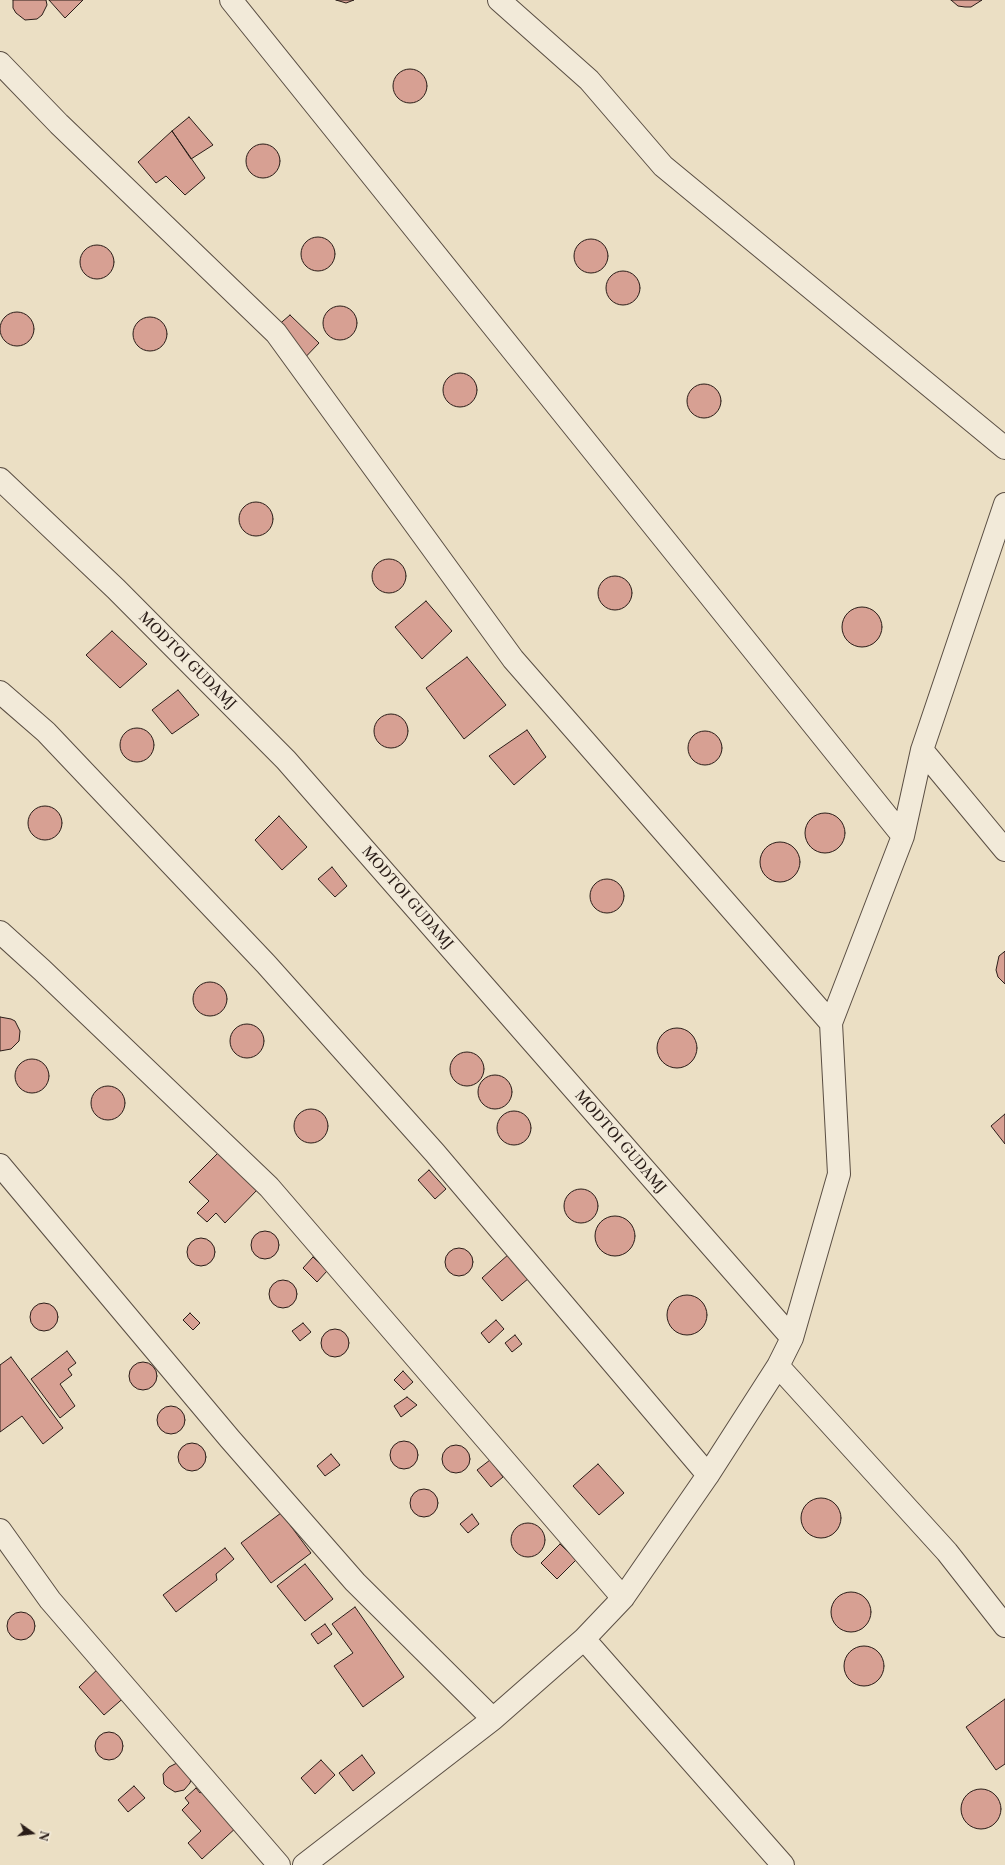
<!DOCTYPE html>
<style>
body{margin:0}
#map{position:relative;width:1005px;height:1865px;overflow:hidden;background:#ebdfc4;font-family:"Libre Caslon Text",serif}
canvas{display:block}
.north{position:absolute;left:12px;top:1813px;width:40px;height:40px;-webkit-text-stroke:3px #f2ead9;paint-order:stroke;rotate:104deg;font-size:11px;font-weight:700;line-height:16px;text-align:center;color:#2a1d18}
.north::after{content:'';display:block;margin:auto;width:14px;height:18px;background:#2a1d18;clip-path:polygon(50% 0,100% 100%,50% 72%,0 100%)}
</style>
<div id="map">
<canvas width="1005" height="1865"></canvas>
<div class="north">N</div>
</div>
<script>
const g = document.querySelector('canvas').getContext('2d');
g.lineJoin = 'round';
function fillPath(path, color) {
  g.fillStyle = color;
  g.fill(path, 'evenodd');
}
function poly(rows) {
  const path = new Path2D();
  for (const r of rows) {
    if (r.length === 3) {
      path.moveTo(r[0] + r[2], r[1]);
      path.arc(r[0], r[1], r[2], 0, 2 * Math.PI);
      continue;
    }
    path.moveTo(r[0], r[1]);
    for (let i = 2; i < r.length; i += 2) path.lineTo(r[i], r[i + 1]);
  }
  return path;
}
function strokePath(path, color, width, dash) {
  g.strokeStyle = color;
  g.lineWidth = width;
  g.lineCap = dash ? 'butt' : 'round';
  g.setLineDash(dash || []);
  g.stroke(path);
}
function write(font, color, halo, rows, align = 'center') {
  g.font = font + ' "Libre Caslon Text",serif';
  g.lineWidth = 3;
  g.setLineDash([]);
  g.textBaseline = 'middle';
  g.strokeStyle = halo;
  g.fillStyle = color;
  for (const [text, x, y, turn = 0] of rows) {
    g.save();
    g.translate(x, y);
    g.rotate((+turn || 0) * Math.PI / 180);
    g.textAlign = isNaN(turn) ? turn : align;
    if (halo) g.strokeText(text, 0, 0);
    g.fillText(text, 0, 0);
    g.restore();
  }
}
const building = poly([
 [13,0,46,0,47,5,42,15,37,19,25,20,16,13,13,8,13,0],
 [49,0,83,0,65,18,49,0],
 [336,0,354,0,346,3,336,0],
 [951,0,982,0,971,7,965,7,958,6,951,0],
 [410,86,17],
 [189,117,213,145,191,159,172,131,189,117],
 [172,131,205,178,185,195,166,176,156,183,138,162,172,131],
 [263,161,17],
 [318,254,17],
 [591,256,17],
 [97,262,17],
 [623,288,17],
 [340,323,17],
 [17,329,17],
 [290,315,319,343,296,367,269,333,290,315],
 [150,334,17],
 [460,390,17],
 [704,401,17],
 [256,519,17],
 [389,576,17],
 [615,593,17],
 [426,601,452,631,422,659,395,627,426,601],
 [862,627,20],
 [112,631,147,664,120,688,86,655,112,631],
 [467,657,506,705,464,739,426,688,467,657],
 [178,690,199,715,172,734,152,710,178,690],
 [391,731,17],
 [137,745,17],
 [527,730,546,757,514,785,489,756,527,730],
 [705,748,17],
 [45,823,17],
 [825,833,20],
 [279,816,307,847,282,870,255,840,279,816],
 [780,862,20],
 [332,867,347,886,335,897,318,879,332,867],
 [607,896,17],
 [1004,952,1005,951,1005,984,998,977,996,970,999,956,1004,952],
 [210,999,17],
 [0,1017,11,1019,15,1021,20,1031,19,1041,11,1049,0,1051,0,1017],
 [247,1041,17],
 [677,1048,20],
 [467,1069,17],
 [32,1076,17],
 [495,1092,17],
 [108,1103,17],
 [311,1126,17],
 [514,1128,17],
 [1005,1114,1005,1144,991,1126,1005,1114],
 [220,1151,258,1189,225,1223,216,1213,207,1222,197,1213,209,1201,189,1182,220,1151],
 [429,1170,446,1189,435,1199,418,1180,429,1170],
 [581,1206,17],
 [615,1236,20],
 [265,1245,14],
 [201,1252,14],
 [459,1262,14],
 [509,1254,529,1278,502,1301,482,1278,509,1254],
 [313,1257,327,1271,317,1282,303,1268,313,1257],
 [283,1294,14],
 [687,1315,20],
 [44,1317,14],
 [190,1313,200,1323,193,1330,183,1320,190,1313],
 [496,1320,504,1329,489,1343,481,1333,496,1320],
 [303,1323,311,1332,300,1341,292,1331,303,1323],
 [335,1343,14],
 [515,1335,522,1344,512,1352,505,1343,515,1335],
 [67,1351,76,1363,68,1369,72,1375,60,1384,75,1406,60,1418,31,1379,67,1351],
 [11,1357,63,1428,43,1444,22,1416,0,1432,0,1365,11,1357],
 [143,1376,14],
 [403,1371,413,1382,404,1390,394,1380,403,1371],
 [407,1397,417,1405,401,1417,394,1406,407,1397],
 [171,1420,14],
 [404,1455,14],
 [192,1457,14],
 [456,1459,14],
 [331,1454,340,1465,325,1476,317,1466,331,1454],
 [490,1460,503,1477,491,1487,477,1470,490,1460],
 [598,1464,624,1493,599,1515,573,1486,598,1464],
 [424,1503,14],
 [821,1518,20],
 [281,1513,311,1553,271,1583,241,1543,281,1513],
 [472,1514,479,1524,468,1533,460,1524,472,1514],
 [528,1540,17],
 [560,1544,576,1560,557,1579,541,1563,560,1544],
 [225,1548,234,1559,216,1574,217,1580,176,1612,163,1595,225,1548],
 [305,1564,333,1599,305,1621,277,1586,305,1564],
 [851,1612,20],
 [355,1607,404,1677,363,1707,334,1666,353,1653,332,1624,355,1607],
 [21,1626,14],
 [325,1624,332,1634,318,1644,311,1634,325,1624],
 [864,1666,20],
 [101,1666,127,1695,104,1715,79,1687,101,1666],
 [1005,1699,1005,1764,996,1770,966,1727,1005,1699],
 [109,1746,14],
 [362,1755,375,1773,353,1791,339,1773,362,1755],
 [321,1760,335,1775,315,1794,301,1778,321,1760],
 [177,1763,191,1779,190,1783,184,1790,175,1792,167,1787,164,1784,163,1774,169,1767,177,1763],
 [134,1786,145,1798,128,1812,118,1800,134,1786],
 [196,1788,200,1793,205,1789,238,1826,202,1859,188,1843,201,1831,182,1810,189,1803,185,1798,196,1788],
 [981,1809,20]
]);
fillPath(building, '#d7a093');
strokePath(building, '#2a1d18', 1);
const street = poly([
 [231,0,903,836],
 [499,0,589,80,663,166,1005,448],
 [0,63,59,124,276,333,513,659,831,1023],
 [0,479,116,589,286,760,792,1338],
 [0,692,46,732,266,964,435,1153,708,1475],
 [922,750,1005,850],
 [0,932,42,970,269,1187,623,1598],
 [0,1165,230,1439,355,1582,493,1719],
 [778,1366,947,1552,1005,1626],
 [0,1530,50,1600,279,1865],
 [584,1639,783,1865],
 [304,1865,493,1719,584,1639,623,1598,708,1475,778,1366,792,1338,839,1174,831,1023,903,836,922,750,1005,504]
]);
strokePath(street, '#5a4e43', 24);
strokePath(street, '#f2ead9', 22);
write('14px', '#2a1d18', '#f2ead9', [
 ["MODTOI GUDAMJ",187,661,45],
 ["MODTOI GUDAMJ",407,898,49],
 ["MODTOI GUDAMJ",620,1142,49]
]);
</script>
